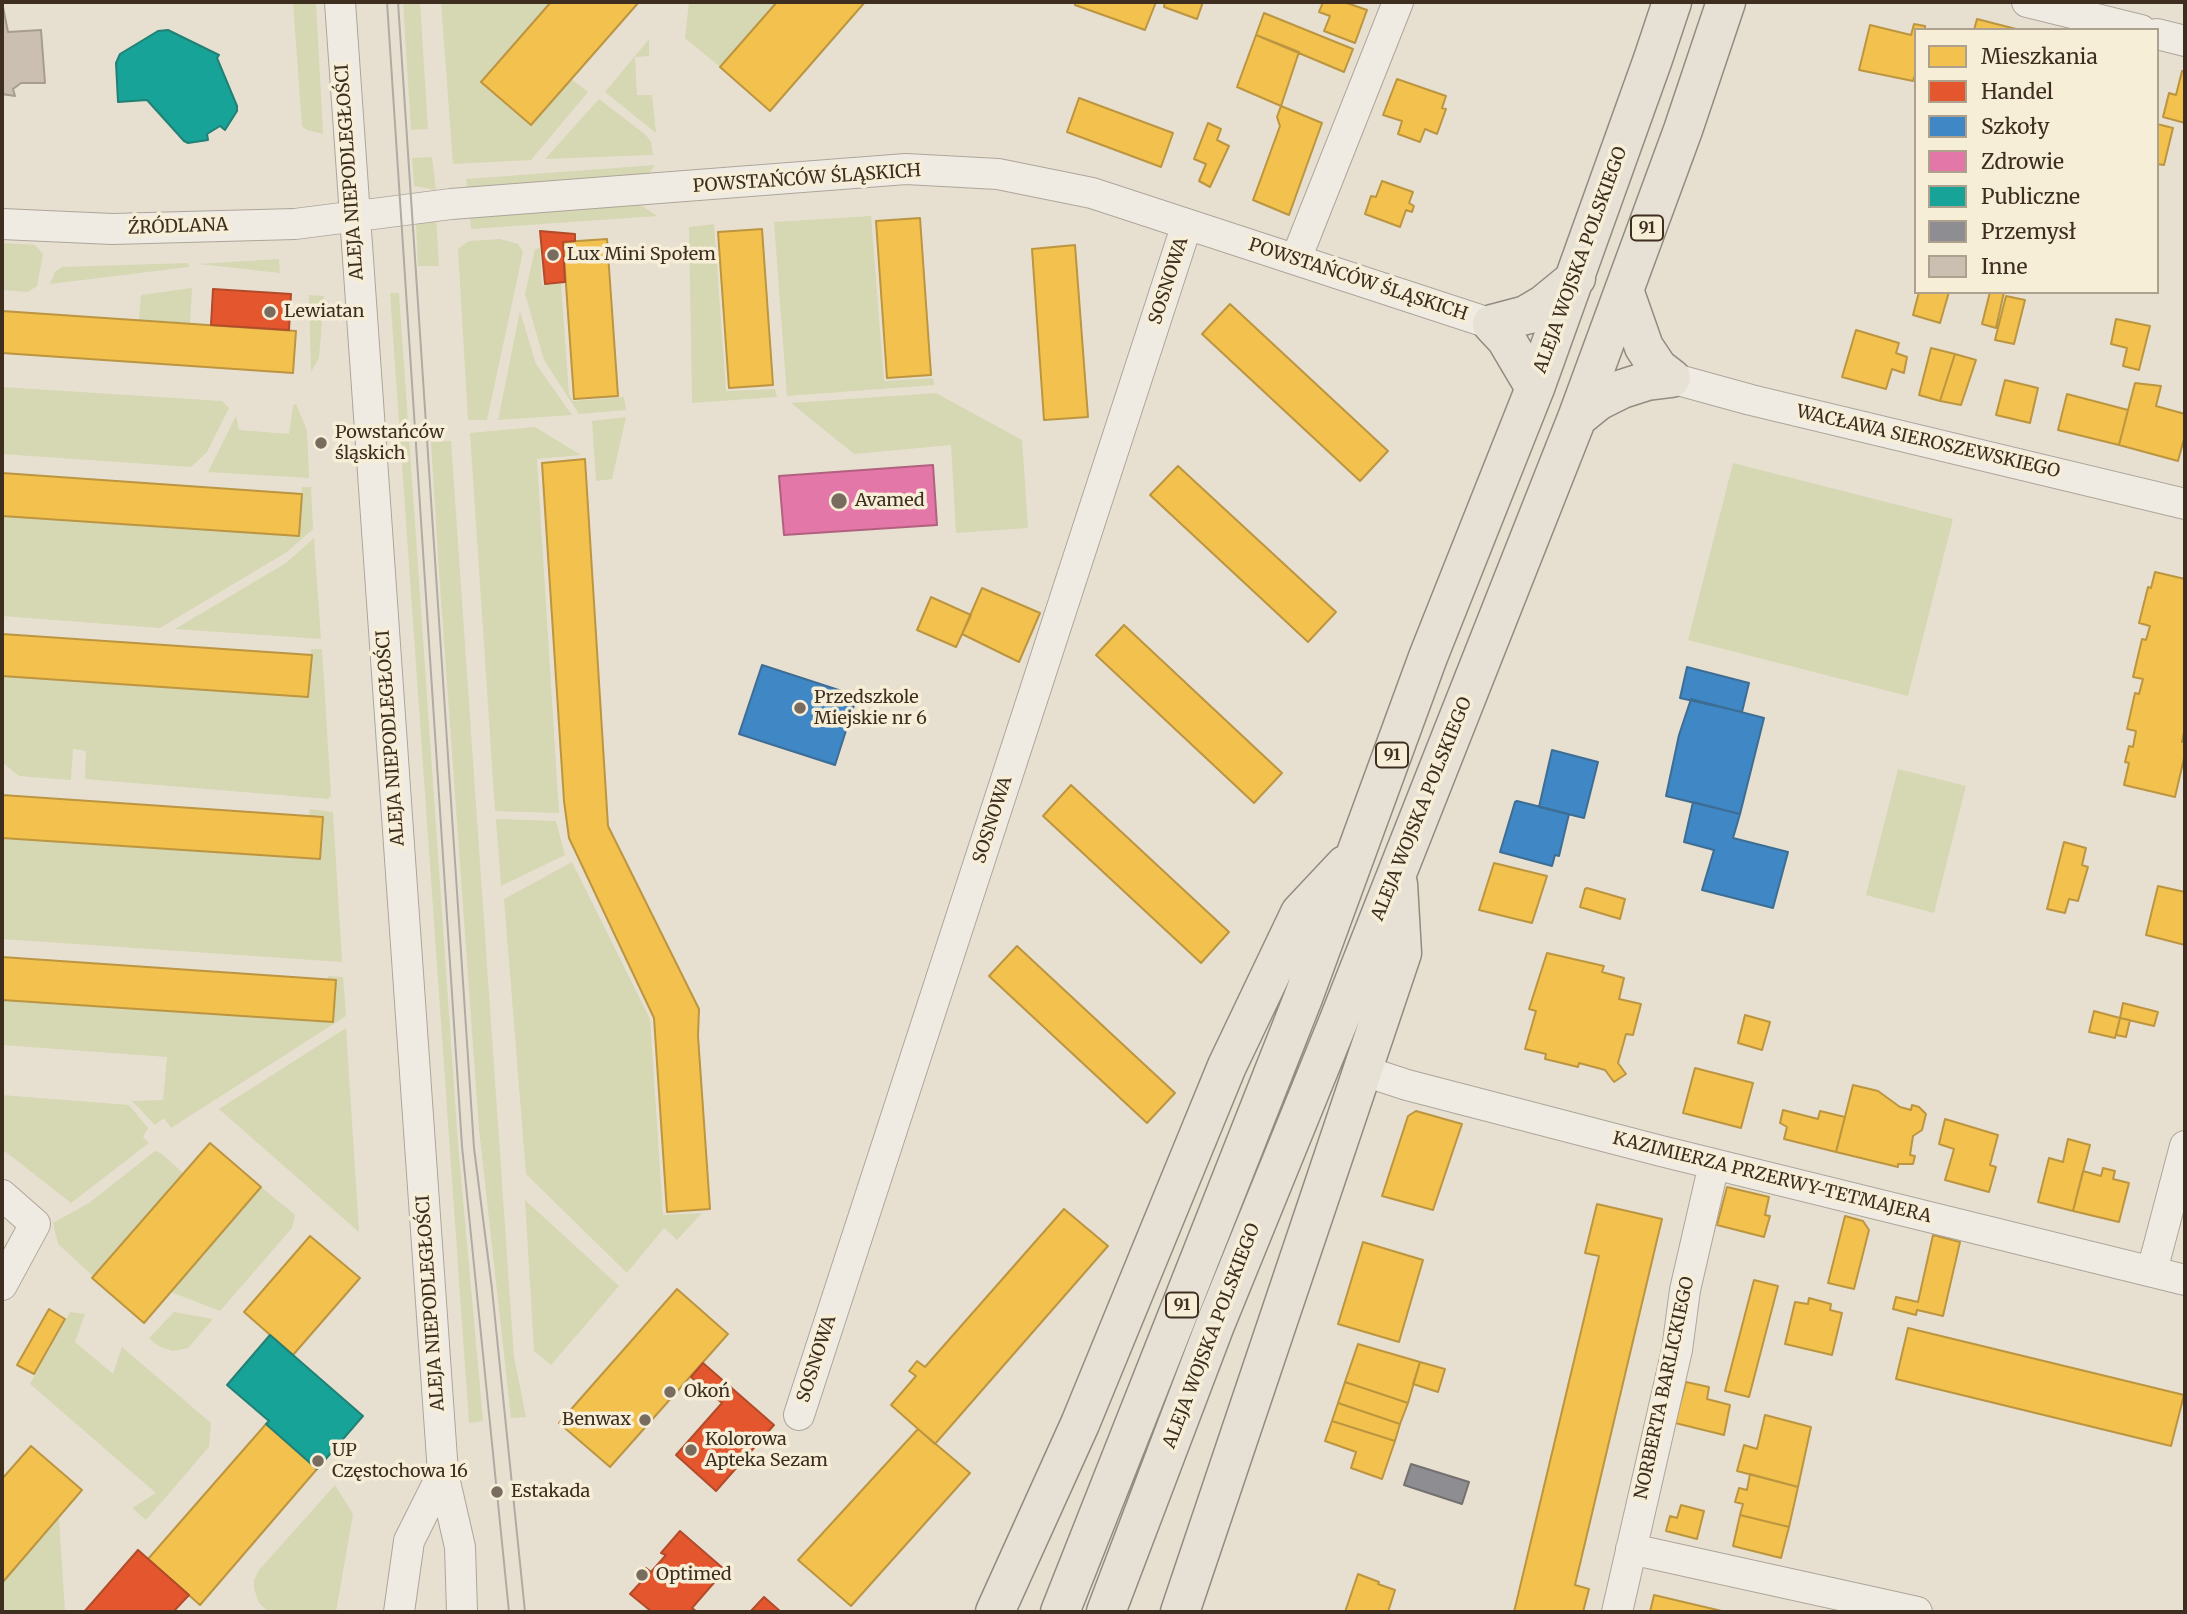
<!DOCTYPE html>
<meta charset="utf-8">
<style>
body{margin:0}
#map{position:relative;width:2187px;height:1614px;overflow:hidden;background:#e7e0d1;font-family:Merriweather,serif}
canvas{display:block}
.frame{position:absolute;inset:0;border:4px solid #3d2e20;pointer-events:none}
.legend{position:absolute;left:1914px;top:28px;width:245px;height:266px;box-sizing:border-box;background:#f7eed8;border:2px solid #ada18e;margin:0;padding:9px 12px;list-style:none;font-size:21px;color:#3d2e20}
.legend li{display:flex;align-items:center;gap:14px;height:35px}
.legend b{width:35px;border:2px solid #ada18e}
</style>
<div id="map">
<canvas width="2187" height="1614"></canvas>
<div class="frame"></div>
<ul class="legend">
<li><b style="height:19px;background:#f2c14e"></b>Mieszkania</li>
<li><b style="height:19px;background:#e4572e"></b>Handel</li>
<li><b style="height:19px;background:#3f88c5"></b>Szkoły</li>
<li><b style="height:19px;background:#e377a8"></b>Zdrowie</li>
<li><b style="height:19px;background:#17a398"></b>Publiczne</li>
<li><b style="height:19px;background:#8d8d92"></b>Przemysł</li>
<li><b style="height:19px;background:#cbbfb2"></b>Inne</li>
</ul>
</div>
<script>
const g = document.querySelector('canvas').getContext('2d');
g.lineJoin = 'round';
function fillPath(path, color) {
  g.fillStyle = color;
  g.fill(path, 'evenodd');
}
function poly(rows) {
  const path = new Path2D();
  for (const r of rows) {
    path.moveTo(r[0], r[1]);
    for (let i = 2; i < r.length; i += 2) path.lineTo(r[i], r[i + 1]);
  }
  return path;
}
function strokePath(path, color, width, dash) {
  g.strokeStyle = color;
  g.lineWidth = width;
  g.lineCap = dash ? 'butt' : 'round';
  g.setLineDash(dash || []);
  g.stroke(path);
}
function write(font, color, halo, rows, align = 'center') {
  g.font = font + ' Merriweather,serif';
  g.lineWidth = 7;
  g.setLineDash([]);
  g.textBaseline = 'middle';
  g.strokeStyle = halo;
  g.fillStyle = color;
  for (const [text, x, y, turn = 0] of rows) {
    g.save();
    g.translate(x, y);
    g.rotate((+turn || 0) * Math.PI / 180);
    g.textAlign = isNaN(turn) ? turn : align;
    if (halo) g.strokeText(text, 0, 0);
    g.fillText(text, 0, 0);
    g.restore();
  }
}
fillPath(poly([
 [293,2,316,2,323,134,307,130,302,126],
 [403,2,420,2,428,129,411,130],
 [441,2,551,2,481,81,531,125,571,79,588,92,531,160,453,164],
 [689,2,777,2,720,67,685,38],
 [649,39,649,56,635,57,637,95,652,95,656,133,605,92],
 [599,99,646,135,651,142,653,155,545,159],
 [432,157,436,190,414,186,412,158],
 [655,165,649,174,468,190,466,179],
 [638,203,657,216,471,229,470,216],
 [871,216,884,381,933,378,934,385,787,396,774,222],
 [436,218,439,266,418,266,416,221],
 [714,224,726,391,775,389,777,397,692,403,689,227],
 [500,239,518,244,523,252,487,420,468,420,458,249,469,241],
 [2,243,35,245,43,254,37,286,28,292,2,290],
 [540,248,542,285,561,284,569,394,573,401,624,397,626,410,579,414,544,360,525,294,535,249],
 [279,259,280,273,198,264],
 [188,263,189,267,50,284,55,272,62,267],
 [192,288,190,323,139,320,141,295],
 [390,293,399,293,458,1143,483,1421,469,1423],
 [309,295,324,296,319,358,311,372],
 [520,311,536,364,572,415,498,420],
 [2,387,222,401,229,408,207,452,191,467,2,454],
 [936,393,1022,440,1028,528,956,533,951,445,854,454,791,403],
 [296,404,307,430,309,478,208,472,236,416,239,430,289,434,293,405],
 [626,417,612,479,596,481,592,421],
 [535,427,581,455,537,459,559,813,495,811,470,433],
 [451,441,514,1357,526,1417,511,1418,479,1129,439,572,431,442],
 [1733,463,1953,519,1908,696,1688,640],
 [302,487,311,487,313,529,287,552,160,628,2,616,2,516,299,536],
 [314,538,321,639,175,629,286,563],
 [311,649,322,649,331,796,328,799,85,779,86,751,73,749,71,780,19,776,2,762,2,676,308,697],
 [1898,769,1966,786,1934,913,1866,895],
 [310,809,333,812,342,962,2,939,2,838,320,859,323,817,309,816],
 [496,819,556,821,565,855,501,886],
 [572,862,650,1019,663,1215,702,1213,677,1240,664,1228,627,1273,526,1174,504,899],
 [328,976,343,977,346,1016,171,1128,164,1118,155,1125,132,1101,163,1100,167,1057,2,1045,2,1000,332,1022,336,980,328,979],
 [346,1028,359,1232,219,1109],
 [2,1095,129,1105,148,1128,143,1137,149,1143,71,1203,2,1149],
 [155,1151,161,1153,183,1173,94,1277,58,1244,53,1223,89,1203],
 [261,1187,295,1215,292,1228,220,1311,171,1292],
 [525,1200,619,1286,551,1365,534,1351],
 [70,1312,85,1314,75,1342,113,1374,122,1347,211,1423,209,1447,146,1520,132,1508,156,1493,30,1384],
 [174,1312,213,1319,188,1348,173,1351,158,1346,149,1338],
 [335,1485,353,1514,336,1612,269,1612,259,1603,254,1589,254,1580,259,1570],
 [59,1518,65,1612,4,1612,2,1609,2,1583]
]), '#d6d7b3');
const homes = poly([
 [551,2,639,2,531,125,481,82,551,2],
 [777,2,865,2,770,111,720,67,777,2],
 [1076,2,1156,2,1145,30,1075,5,1076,2],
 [1165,2,1203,2,1197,19,1164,7,1165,2],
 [1323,2,1344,2,1367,10,1355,43,1324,31,1330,16,1319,12,1323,2],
 [1264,13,1353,49,1344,72,1256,35,1264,13],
 [1977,19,2020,30,1974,30,1977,19],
 [1914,24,1925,26,1925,30,1916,30,1916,72,1913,81,1859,70,1870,25,1911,35,1914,24],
 [1256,35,1299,52,1281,106,1237,87,1256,35],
 [2182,71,2185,71,2185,123,2163,117,2169,93,2176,95,2182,71],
 [1397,79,1446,96,1442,108,1446,109,1437,134,1425,129,1420,142,1398,134,1402,121,1383,115,1397,79],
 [1079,98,1173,133,1161,167,1067,132,1079,98],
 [1281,106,1322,123,1289,215,1253,200,1280,126,1277,117,1281,106],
 [1208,123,1221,129,1217,140,1229,146,1210,187,1199,181,1206,164,1194,159,1208,123],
 [2157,124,2173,128,2164,165,2157,164,2157,124],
 [1382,181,1413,192,1409,203,1414,206,1412,212,1406,210,1400,227,1365,214,1371,196,1376,197,1382,181],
 [920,218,931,375,887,378,876,221,920,218],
 [762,229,773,385,729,388,718,232,762,229],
 [607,239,618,396,574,399,563,242,607,239],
 [1075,245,1088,417,1044,420,1032,249,1075,245],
 [1919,292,1949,292,1940,323,1913,315,1919,292],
 [1990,292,2004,292,1996,328,1982,324,1990,292],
 [2006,296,2025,300,2014,344,1995,340,2006,296],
 [1230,304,1388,451,1360,481,1202,334,1230,304],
 [2,311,296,331,293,373,2,353,2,311],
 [2116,319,2150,326,2139,370,2123,366,2127,348,2111,344,2116,319],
 [1856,330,1899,343,1896,353,1907,357,1904,373,1892,369,1886,389,1842,377,1856,330],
 [1931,348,1955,354,1940,401,1919,395,1931,348],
 [1955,354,1976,360,1961,405,1940,401,1955,354],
 [2005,380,2038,388,2030,423,1996,415,2005,380],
 [2135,383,2161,386,2156,406,2185,414,2185,435,2178,461,2119,445,2135,383],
 [2067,394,2128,410,2119,445,2058,430,2067,394],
 [585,459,608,826,699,1009,698,1036,710,1209,667,1212,654,1018,569,838,564,801,542,463,585,459],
 [1178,466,1336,612,1308,642,1150,495,1178,466],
 [2,473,302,494,299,536,2,516,2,473],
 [2155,572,2185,579,2185,727,2182,742,2185,742,2185,754,2175,797,2124,785,2129,763,2125,762,2129,746,2133,747,2136,731,2127,729,2135,693,2139,694,2143,679,2133,677,2142,639,2146,640,2150,626,2139,623,2148,587,2151,588,2155,572],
 [982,588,1040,613,1019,662,962,634,982,588],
 [931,597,971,615,956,647,917,630,931,597],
 [1124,625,1282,773,1254,803,1096,655,1124,625],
 [2,634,312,655,308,697,2,676,2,634],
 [1071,785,1229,932,1201,963,1043,816,1071,785],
 [2,795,323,817,320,859,2,838,2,795],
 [2064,842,2086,848,2082,865,2088,867,2078,901,2069,899,2065,913,2047,909,2064,842],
 [1494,863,1547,876,1532,923,1479,910,1494,863],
 [2158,886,2185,892,2185,945,2146,935,2158,886],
 [1587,888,1625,899,1620,919,1580,907,1585,889,1587,888],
 [1017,946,1175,1093,1147,1123,989,976,1017,946],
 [1547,953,1604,966,1602,972,1624,978,1619,999,1641,1004,1633,1035,1626,1034,1618,1063,1626,1074,1614,1082,1605,1070,1579,1063,1578,1067,1545,1059,1546,1054,1525,1049,1536,1011,1529,1009,1547,953],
 [2,957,336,980,333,1022,2,1000,2,957],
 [2123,1003,2158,1012,2154,1026,2120,1018,2123,1003],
 [2094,1011,2120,1018,2115,1038,2089,1032,2094,1011],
 [1745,1015,1770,1022,1762,1050,1738,1043,1745,1015],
 [2120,1018,2130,1020,2126,1037,2116,1035,2120,1018],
 [1695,1068,1753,1083,1741,1128,1683,1113,1695,1068],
 [1853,1085,1878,1091,1900,1107,1911,1110,1912,1105,1919,1107,1926,1114,1922,1130,1913,1136,1910,1155,1915,1156,1913,1164,1898,1164,1898,1167,1836,1152,1853,1085],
 [1783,1110,1818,1119,1820,1111,1845,1117,1836,1152,1784,1139,1787,1127,1780,1123,1783,1110],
 [1416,1111,1462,1124,1433,1210,1382,1196,1408,1116,1416,1111],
 [1945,1119,1998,1135,1990,1165,1996,1167,1989,1192,1945,1180,1954,1149,1939,1144,1945,1119],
 [2068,1139,2090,1145,2073,1211,2038,1202,2049,1158,2063,1162,2068,1139],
 [210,1143,261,1187,144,1323,92,1278,210,1143],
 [2103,1168,2115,1171,2113,1179,2129,1183,2119,1222,2073,1211,2083,1171,2101,1176,2103,1168],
 [1727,1187,1769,1197,1765,1215,1770,1216,1764,1237,1717,1225,1727,1187],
 [1597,1204,1662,1219,1575,1585,1589,1589,1583,1612,1514,1612,1599,1256,1585,1253,1597,1204],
 [1064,1209,1108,1246,935,1444,891,1405,916,1376,909,1371,917,1361,925,1367,1064,1209],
 [1845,1216,1863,1221,1869,1230,1854,1289,1828,1283,1845,1216],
 [1933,1235,1960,1242,1943,1316,1917,1310,1916,1315,1893,1309,1896,1297,1918,1302,1933,1235],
 [310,1236,360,1278,293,1355,244,1312,310,1236],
 [1363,1242,1423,1260,1399,1342,1338,1324,1363,1242],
 [1754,1280,1778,1286,1749,1397,1725,1391,1754,1280],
 [677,1289,728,1334,610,1467,559,1423,677,1289],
 [1809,1298,1831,1304,1830,1310,1842,1313,1832,1355,1785,1344,1795,1302,1808,1304,1809,1298],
 [49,1309,65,1319,34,1374,17,1365,49,1309],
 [1908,1328,2184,1395,2171,1446,1896,1379,1908,1328],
 [1358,1344,1420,1362,1408,1403,1345,1382,1358,1344],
 [1420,1362,1445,1369,1438,1392,1413,1384,1420,1362],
 [1345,1382,1408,1403,1400,1424,1338,1403,1345,1382],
 [1686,1382,1709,1387,1707,1399,1730,1405,1724,1435,1675,1423,1686,1382],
 [1338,1403,1400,1424,1395,1441,1332,1421,1338,1403],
 [1765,1415,1811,1427,1798,1487,1737,1471,1744,1445,1757,1449,1765,1415],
 [1332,1421,1395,1441,1382,1479,1351,1468,1356,1452,1325,1441,1332,1421],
 [266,1424,317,1469,200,1605,148,1559,266,1424],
 [918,1429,970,1473,851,1606,798,1560,918,1429],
 [31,1446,82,1490,2,1583,2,1479,31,1446],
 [1750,1474,1798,1487,1789,1527,1740,1515,1743,1504,1735,1502,1739,1488,1747,1490,1750,1474],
 [1681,1505,1704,1511,1697,1539,1666,1531,1670,1516,1677,1518,1681,1505],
 [1740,1515,1789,1527,1781,1558,1733,1546,1740,1515],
 [1358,1574,1379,1582,1378,1584,1395,1590,1388,1612,1345,1612,1358,1574],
 [1654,1595,1726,1612,1650,1612,1654,1595]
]);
fillPath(homes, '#f2c14e');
strokePath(homes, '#bc9540', 2);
const shops = poly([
 [540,231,575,234,575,241,563,242,565,282,545,284,540,231],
 [213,289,291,294,289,330,211,325,213,289],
 [703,1363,774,1425,716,1491,676,1455,722,1403,691,1377,703,1363],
 [680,1531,725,1570,692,1608,697,1612,652,1612,630,1594,641,1582,637,1579,646,1568,651,1572,666,1555,661,1553,680,1531],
 [138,1550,189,1595,173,1612,84,1612,138,1550],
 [764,1597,781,1612,750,1612,764,1597]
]);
fillPath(shops, '#e4572e');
strokePath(shops, '#b24b2a', 2);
const schools = poly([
 [762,665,857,696,835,765,739,734,762,665],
 [1687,667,1749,683,1742,712,1680,698,1687,667],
 [1691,699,1764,718,1740,814,1666,796,1679,735,1691,699],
 [1552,750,1598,762,1584,818,1539,807,1552,750],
 [1517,801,1569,814,1559,856,1555,855,1552,866,1500,852,1515,802,1517,801],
 [1693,802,1740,814,1733,838,1788,852,1773,908,1702,890,1714,850,1684,842,1693,802]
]);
fillPath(schools, '#3f88c5');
strokePath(schools, '#3e6d94', 2);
const health = poly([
 [933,465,937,525,784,535,779,476,933,465]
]);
fillPath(health, '#e377a8');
strokePath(health, '#b1617f', 2);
const public = poly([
 [168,30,219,55,217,58,237,106,237,111,225,130,220,126,207,134,208,140,188,143,184,141,147,100,118,102,116,63,120,54,158,31,168,30],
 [270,1335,363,1416,317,1469,266,1424,269,1421,227,1385,270,1335]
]);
fillPath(public, '#17a398');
strokePath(public, '#228074', 2);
const industry = poly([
 [1411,1464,1469,1482,1462,1504,1404,1485,1411,1464]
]);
fillPath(industry, '#8d8d92');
strokePath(industry, '#757070', 2);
const building = poly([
 [2,2,8,32,41,30,45,83,21,83,13,89,15,96,2,94,2,2]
]);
fillPath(building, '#cbbfb2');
strokePath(building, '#a89c90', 2);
const minor = poly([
 [340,2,443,1473,460,1547,462,1612],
 [2027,2,2141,30],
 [2157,34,2185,41],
 [2,224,112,229,295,224,451,204,906,169,998,174,1092,193,1492,324],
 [1296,259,1398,2],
 [1671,378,1751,400,2185,504],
 [1361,1070,1407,1085,1661,1151,2185,1280],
 [2,1195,35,1224,2,1285],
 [2152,1271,2185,1146],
 [799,1415,1187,224],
 [1631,1549,1917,1612],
 [399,1612,409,1541,443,1473],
 [1617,1612,1677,1350,1685,1290,1714,1164]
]);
const major = poly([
 [1624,290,1644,347,1658,368,1671,378],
 [1535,388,1506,339,1492,324,1526,315,1543,305,1576,278],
 [1577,418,1598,401,1622,389,1647,381,1671,378],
 [995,1612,1080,1424,1227,1066,1300,913,1345,865],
 [1060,1612,1303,998,1428,657,1535,388,1653,59,1672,2],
 [1106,1612,1215,1325,1339,1020,1577,418,1683,130,1726,2],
 [1180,1612,1402,953,1398,884]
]);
strokePath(minor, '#ada599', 32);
strokePath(major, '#928b80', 41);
strokePath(minor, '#efebe3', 30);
strokePath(major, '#e6e1d4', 38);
strokePath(poly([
 [387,2,462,1146,509,1612],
 [398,2,474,1148,492,1289,525,1612]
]), '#afaaa2', 2);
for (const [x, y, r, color] of [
 [553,255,7,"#786c5e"],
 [270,312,7,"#786c5e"],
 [321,443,7,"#786c5e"],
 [839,501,9,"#786c5e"],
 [800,708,7,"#786c5e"],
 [670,1392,7,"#786c5e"],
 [645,1420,7,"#786c5e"],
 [691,1450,7,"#786c5e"],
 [318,1461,7,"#786c5e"],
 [497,1492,7,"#786c5e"],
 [642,1575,7,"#786c5e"]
]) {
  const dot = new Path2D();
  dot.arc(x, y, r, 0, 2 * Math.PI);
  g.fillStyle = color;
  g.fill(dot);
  strokePath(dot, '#f7eed8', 2.5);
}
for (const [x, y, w] of [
 [1647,228,32],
 [1392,755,32],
 [1182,1305,32]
]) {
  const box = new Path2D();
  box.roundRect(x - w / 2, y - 12.5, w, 25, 5);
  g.fillStyle = '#f7eed8';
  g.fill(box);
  strokePath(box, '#3d2e20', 2);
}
write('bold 16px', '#3d2e20', null, [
 ["91",1647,228],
 ["91",1392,755],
 ["91",1182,1305]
]);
write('18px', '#3d2e20', '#f7eed8', [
 ["ALEJA NIEPODLEGŁOŚCI",350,172,-94],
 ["POWSTAŃCÓW ŚLĄSKICH",807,179,-4],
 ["ŹRÓDLANA",178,227,-2],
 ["ALEJA WOJSKA POLSKIEGO",1581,260,-70],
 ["POWSTAŃCÓW ŚLĄSKICH",1358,280,18],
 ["SOSNOWA",1169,281,-72],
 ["WACŁAWA SIEROSZEWSKIEGO",1928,442,13],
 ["ALEJA NIEPODLEGŁOŚCI",391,738,-94],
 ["ALEJA WOJSKA POLSKIEGO",1422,809,-68],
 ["SOSNOWA",993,820,-72],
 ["KAZIMIERZA PRZERWY-TETMAJERA",1772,1178,14],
 ["ALEJA NIEPODLEGŁOŚCI",431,1303,-94],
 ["ALEJA WOJSKA POLSKIEGO",1212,1336,-69],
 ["SOSNOWA",817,1359,-72],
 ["NORBERTA BARLICKIEGO",1665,1388,-78]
]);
write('18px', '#3d2e20', '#f7eed8', [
 ["Lux Mini Społem",567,255],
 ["Lewiatan",284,312],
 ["Powstańców",335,433],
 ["śląskich",335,454],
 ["Avamed",855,501],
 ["Przedszkole",814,698],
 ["Miejskie nr 6",814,719],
 ["Okoń",684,1392],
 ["Benwax",631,1420,"right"],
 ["Kolorowa",705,1440],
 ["Apteka Sezam",705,1461],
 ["UP",332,1451],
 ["Częstochowa 16",332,1472],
 ["Estakada",511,1492],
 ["Optimed",656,1575]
], 'left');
</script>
